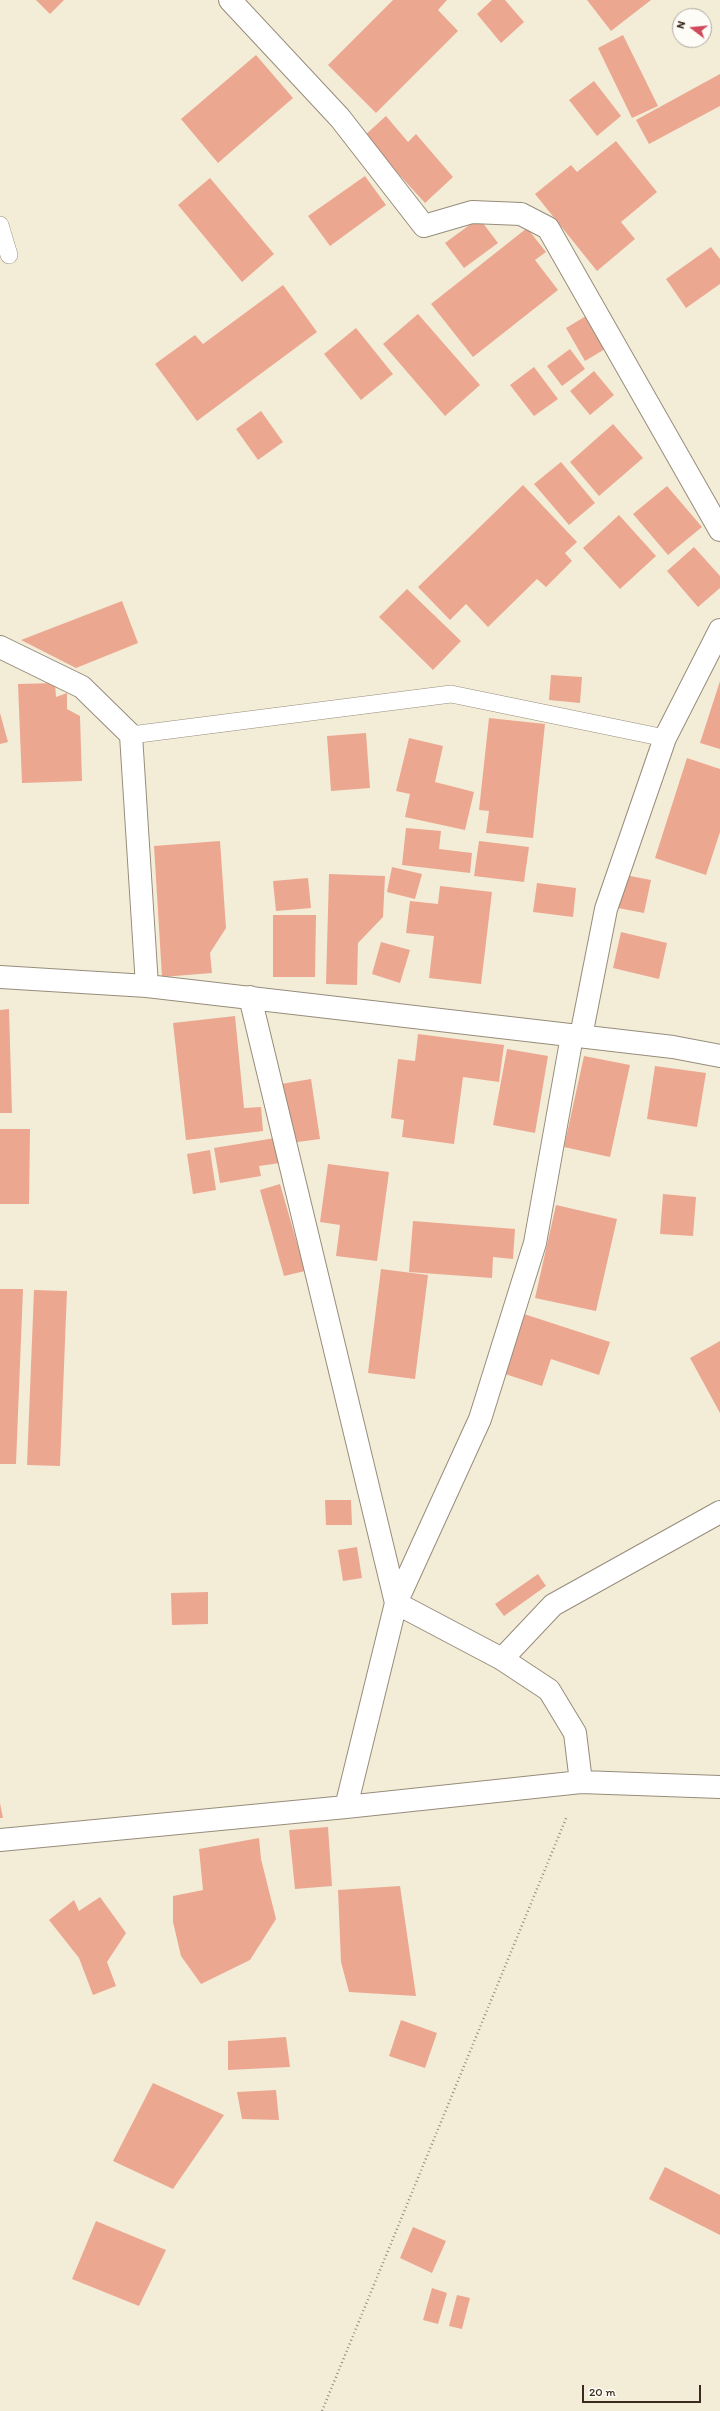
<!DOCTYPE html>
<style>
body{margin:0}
#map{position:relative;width:720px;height:2411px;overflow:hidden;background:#f3edd8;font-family:Itim,sans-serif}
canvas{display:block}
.north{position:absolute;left:672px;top:8px;width:40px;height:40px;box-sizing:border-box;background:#fdfcf7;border:1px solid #afa8a0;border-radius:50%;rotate:286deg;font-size:11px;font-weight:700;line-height:16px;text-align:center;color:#3b2a1e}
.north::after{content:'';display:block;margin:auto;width:14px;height:18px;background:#d1495b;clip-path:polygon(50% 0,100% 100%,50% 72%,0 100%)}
.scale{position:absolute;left:582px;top:2385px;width:119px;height:18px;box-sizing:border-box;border:2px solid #3b2a1e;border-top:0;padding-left:5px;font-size:12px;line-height:14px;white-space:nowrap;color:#3b2a1e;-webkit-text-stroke:3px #fdfcf7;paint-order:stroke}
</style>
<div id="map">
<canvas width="720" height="2411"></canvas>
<div class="north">N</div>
<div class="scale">20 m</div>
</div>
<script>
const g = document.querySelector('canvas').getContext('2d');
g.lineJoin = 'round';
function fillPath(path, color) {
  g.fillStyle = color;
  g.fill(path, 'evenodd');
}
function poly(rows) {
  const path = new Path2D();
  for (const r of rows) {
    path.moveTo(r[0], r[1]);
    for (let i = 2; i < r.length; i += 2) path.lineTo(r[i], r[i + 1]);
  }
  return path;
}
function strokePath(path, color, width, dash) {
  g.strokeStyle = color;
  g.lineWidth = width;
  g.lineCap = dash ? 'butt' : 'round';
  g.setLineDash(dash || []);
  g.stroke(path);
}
fillPath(poly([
 [36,0,64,0,50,14],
 [393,0,447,0,438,10,458,31,376,113,328,65],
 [492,0,505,0,524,22,501,43,477,14],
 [587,0,651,0,611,31],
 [623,35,658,106,632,118,598,48],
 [256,55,293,98,218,163,181,119],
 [720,74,720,106,649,144,636,120],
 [594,81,621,116,597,136,569,100],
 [386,116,408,142,416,134,453,177,425,203,364,136],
 [616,141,657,192,621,222,635,239,597,271,535,194,571,165,577,172],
 [365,176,386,205,330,246,308,216],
 [210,178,274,254,242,282,178,205],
 [479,218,498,243,464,268,445,243],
 [527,228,546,252,535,260,558,290,473,357,431,304],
 [711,247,720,259,720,284,686,308,666,279],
 [283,285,317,332,197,421,155,364,195,335,203,344],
 [418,314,480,385,445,416,383,344],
 [586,316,605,349,585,361,566,328],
 [356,328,393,374,361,400,324,354],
 [570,349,585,369,562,386,547,366],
 [534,367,558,399,534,416,510,385],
 [594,371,614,395,590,415,570,391],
 [261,411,283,442,258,460,236,429],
 [613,424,643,458,599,496,570,462],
 [561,462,595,503,569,525,534,484],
 [523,485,577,542,565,553,572,561,546,587,537,579,488,627,466,604,450,620,418,587],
 [667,486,702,527,668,555,633,514],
 [619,515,656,556,620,589,583,548],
 [694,547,720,576,720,588,698,607,667,571],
 [407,589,461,641,433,670,379,617],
 [122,601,138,643,76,668,21,640],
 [551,675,582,677,580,703,549,700],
 [720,681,720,749,700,743],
 [55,683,56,697,67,693,67,709,80,716,82,781,22,783,18,684],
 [0,713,8,742,0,744],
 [489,718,545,724,533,838,486,833,489,811,479,810],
 [366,733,370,788,331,791,327,736],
 [409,738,443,746,435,782,474,792,465,830,405,817,410,794,396,791],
 [687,758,720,769,720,832,706,875,655,858],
 [406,828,441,831,439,849,472,853,470,873,402,865],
 [220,841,226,928,210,953,212,973,162,977,154,846],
 [479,841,529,847,524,882,474,876],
 [392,867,422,874,415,899,387,892],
 [329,874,385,876,383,917,358,943,357,985,326,984],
 [625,875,651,880,644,913,618,908],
 [308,878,311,908,276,911,273,881],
 [537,883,576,888,573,917,533,912],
 [440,886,492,892,481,984,429,978,434,936,406,933,410,901,438,904],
 [273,915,316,915,315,977,273,977],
 [621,932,667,943,659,979,613,968],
 [381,942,410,950,400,983,372,974],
 [9,1009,12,1113,0,1113,0,1010],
 [235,1016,244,1108,261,1107,263,1131,186,1140,173,1023],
 [418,1034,504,1045,499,1082,463,1077,454,1144,402,1137,404,1120,391,1118,398,1059,415,1061],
 [507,1049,548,1056,535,1133,493,1125],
 [584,1056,630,1065,610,1157,564,1147],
 [655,1066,706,1073,697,1127,647,1119],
 [311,1079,320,1139,290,1143,281,1084],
 [0,1129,30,1129,29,1204,0,1204],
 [275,1138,280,1163,259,1166,261,1176,220,1183,214,1148],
 [210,1150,216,1190,193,1194,187,1154],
 [328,1164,389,1172,377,1261,336,1256,340,1225,320,1222],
 [280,1184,305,1271,284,1276,260,1190],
 [663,1194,696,1197,693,1236,660,1234],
 [556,1205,617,1219,596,1311,535,1298],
 [413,1221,515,1229,513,1259,493,1257,492,1278,409,1272],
 [381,1269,428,1275,415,1379,368,1373],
 [0,1289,23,1289,16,1464,0,1464],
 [34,1290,67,1291,60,1466,27,1465],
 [521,1313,610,1342,599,1375,551,1359,542,1386,502,1373],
 [720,1341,720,1413,690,1358],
 [325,1500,351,1500,352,1525,326,1525],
 [357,1547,362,1578,343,1581,338,1550],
 [538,1574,546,1586,504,1616,495,1604],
 [208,1592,208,1624,172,1625,171,1593],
 [0,1803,3,1818,0,1818],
 [328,1827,332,1886,295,1889,289,1830],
 [259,1838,261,1859,276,1919,250,1960,201,1984,181,1956,173,1922,173,1896,203,1890,199,1849],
 [400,1886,416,1996,349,1992,341,1962,338,1890],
 [100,1897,126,1933,107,1962,116,1986,93,1995,79,1958,49,1920,74,1900,79,1911],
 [401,2020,437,2033,425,2068,389,2056],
 [286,2037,290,2067,228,2070,228,2041],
 [153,2083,224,2115,173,2189,113,2161],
 [276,2090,279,2120,242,2119,237,2092],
 [665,2167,720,2195,720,2235,649,2199],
 [96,2221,166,2250,139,2306,72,2279],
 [413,2227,446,2241,432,2273,400,2258],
 [432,2288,447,2293,438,2324,423,2320],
 [457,2295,470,2298,462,2329,449,2326]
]), '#eca791');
const service = poly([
 [0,225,9,255],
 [131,735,451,694,665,738]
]);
const minor = poly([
 [230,0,340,118,424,226,472,212,521,214,548,228,720,530],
 [0,647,82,687,131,735,147,986],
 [0,977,147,986,673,1047,720,1056],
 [250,997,396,1603,502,1659,549,1690,575,1733,581,1782],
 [581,1036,606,909,665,738,720,630],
 [502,1659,553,1605,720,1512],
 [346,1807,396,1603,480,1419,535,1243,572,1036],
 [0,1840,346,1807,581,1782,720,1787]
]);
strokePath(service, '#978c7b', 18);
strokePath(minor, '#978c7b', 24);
strokePath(poly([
 [322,2411,567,1816]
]), '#978c7b', 2.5, [1, 3]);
strokePath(service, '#fff', 17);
strokePath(minor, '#fff', 22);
</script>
